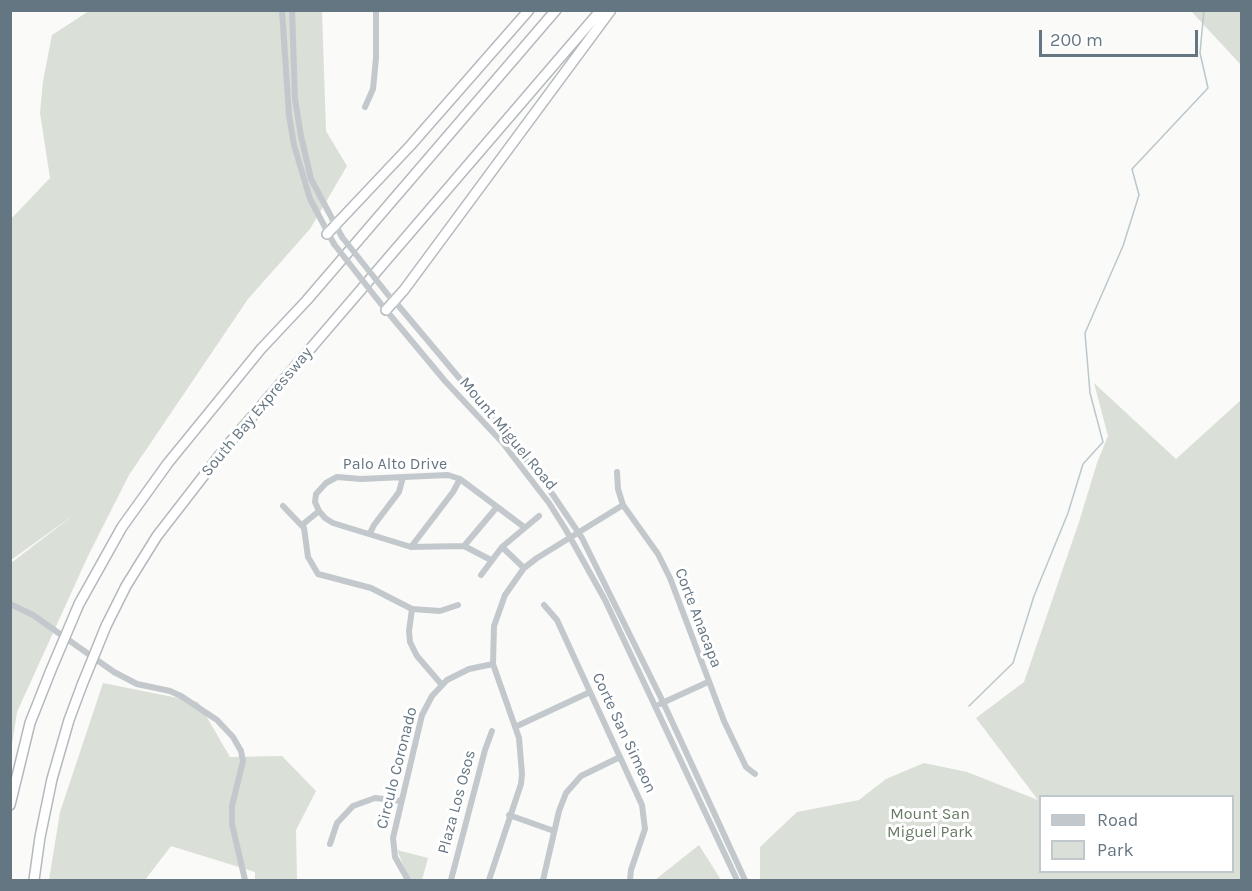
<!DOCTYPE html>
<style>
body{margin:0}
#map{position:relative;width:1252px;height:891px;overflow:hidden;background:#fafaf8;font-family:Karla,sans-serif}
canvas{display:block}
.frame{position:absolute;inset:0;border:12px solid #657683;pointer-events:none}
.legend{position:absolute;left:1039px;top:795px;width:195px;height:78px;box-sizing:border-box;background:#fff;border:2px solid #c1c8cd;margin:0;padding:8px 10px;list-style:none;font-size:18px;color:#657683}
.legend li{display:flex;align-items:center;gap:12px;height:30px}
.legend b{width:30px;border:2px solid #c1c8cd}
.scale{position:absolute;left:1039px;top:30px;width:159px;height:27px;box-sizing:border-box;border:3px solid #657683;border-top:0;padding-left:8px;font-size:18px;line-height:21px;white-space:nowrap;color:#657683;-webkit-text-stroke:4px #fff;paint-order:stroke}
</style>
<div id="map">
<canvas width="1252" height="891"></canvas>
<div class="frame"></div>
<ul class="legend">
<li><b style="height:8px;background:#c3c8cc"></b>Road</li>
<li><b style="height:16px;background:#dadfd7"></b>Park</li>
</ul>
<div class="scale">200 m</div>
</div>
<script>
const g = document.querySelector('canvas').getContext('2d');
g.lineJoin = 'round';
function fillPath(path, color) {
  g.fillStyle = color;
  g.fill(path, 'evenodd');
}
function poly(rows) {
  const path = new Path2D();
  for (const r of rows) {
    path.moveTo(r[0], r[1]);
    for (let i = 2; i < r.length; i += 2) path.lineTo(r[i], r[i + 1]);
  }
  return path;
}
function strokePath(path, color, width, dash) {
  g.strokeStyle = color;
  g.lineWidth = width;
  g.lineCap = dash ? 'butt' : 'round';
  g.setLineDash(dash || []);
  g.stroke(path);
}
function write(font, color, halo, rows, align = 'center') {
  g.font = font + ' Karla,sans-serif';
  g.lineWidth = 6;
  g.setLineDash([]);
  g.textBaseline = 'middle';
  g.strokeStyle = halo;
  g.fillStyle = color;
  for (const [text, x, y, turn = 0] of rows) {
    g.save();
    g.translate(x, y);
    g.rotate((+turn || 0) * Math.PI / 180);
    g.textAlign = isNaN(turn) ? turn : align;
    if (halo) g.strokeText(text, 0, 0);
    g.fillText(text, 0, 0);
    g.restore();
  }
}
fillPath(poly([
 [89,11,322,11,326,131,347,166,310,229,248,299,129,475,88,556,17,712,11,751,11,563,75,514,11,560,11,219,50,178,40,113,43,81,52,35],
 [1191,11,1241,11,1241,65],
 [1094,383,1176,459,1241,400,1241,880,1104,880,1102,879,1100,880,760,880,760,847,797,812,859,800,886,779,924,763,967,772,1038,800,976,718,1024,682,1079,522,1097,463,1108,436],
 [1040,796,1232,796,1232,872,1040,872],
 [103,683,198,702,230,757,282,756,316,791,296,830,297,880,255,880,255,872,171,846,145,880,49,880,60,812],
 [699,845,721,880,655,880],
 [397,850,428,858,422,880,412,880,407,874]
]), '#dadfd7');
strokePath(poly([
 [969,706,1013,663,1034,596,1068,513,1083,464,1103,442,1090,393,1085,333,1123,246,1139,195,1132,169,1208,88,1200,53,1204,10]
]), '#bbc7cb', 1.5);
const highway = poly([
 [327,234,410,146,529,10],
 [386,310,404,290,611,10],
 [79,604,122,527,168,463,261,349,307,300,556,10],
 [106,626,126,586,157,536,226,447,601,10],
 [10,805,30,723,51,670],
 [34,880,40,837,52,779,69,720,82,685]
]);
strokePath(highway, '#b4b9bd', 12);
strokePath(poly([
 [282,10,289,115,294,145,310,199,334,244],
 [292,10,295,99,301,136,311,179,342,237],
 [365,107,373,89,376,58,376,10],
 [392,298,508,436,553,495,582,538,663,702,745,880],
 [385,309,445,381,502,442,549,503,566,530,605,600,737,880],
 [617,472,618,489,623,505,658,554,670,578,724,721,746,767,755,774],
 [283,506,304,528,308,557,318,574,371,588,412,609,440,611,458,605],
 [302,525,319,511],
 [370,533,374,525,399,492,403,477],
 [464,546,497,507],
 [411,547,453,492,460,479],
 [502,547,524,568],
 [491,560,464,546,411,547,333,523,325,518,319,511,315,502,316,494,326,483,337,477,361,479,448,475,460,479,524,527],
 [481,575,502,547,539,516],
 [10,604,33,615,114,672,137,684,170,691,181,696,217,720,233,737,241,751,243,761,232,806,232,824,245,880],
 [544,605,557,620,642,805,645,829,631,870,630,880],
 [412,609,409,631,410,642,417,656,442,685],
 [660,704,708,682],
 [515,727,590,692],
 [509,815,554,831],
 [330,844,337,823,353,806,375,798,401,801],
 [408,880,395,857,393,838,422,715,432,696,447,680,469,669,493,664],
 [451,880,485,750,492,731],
 [489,880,521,784,522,774,519,738,493,664,494,626,505,595,524,568,537,558,623,505],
 [543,880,559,811,566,793,581,776,620,757]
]), '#c3c8cc', 6);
strokePath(highway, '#fff', 9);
const highwayBridge = poly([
 [51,670,79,604],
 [82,685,106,626]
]);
strokePath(highwayBridge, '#b4b9bd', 12, []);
strokePath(poly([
 [342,237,389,296],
 [334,244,381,304]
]), '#c3c8cc', 6);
strokePath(highwayBridge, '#fff', 9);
write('16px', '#657683', '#fff', [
 ["South Bay Expressway",257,412,-50],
 ["Mount Miguel Road",508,434,50],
 ["Palo Alto Drive",395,464],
 ["Corte Anacapa",698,618,69],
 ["Corte San Simeon",624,733,65],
 ["Circulo Coronado",397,768,-76],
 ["Plaza Los Osos",457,802,-75]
]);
write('16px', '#687a64', '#fff', [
 ["Mount San",930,814],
 ["Miguel Park",930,832]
]);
</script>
